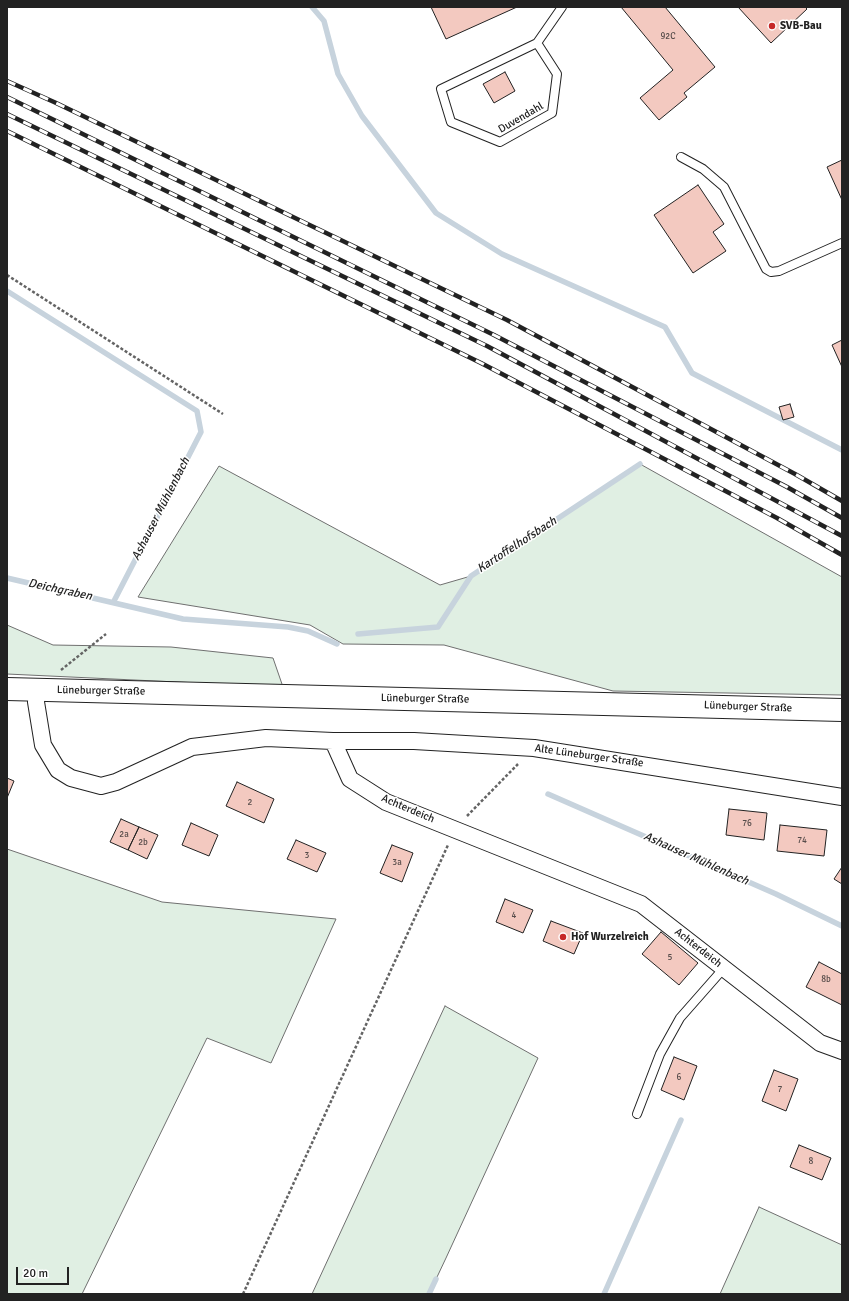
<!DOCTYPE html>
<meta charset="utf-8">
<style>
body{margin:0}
#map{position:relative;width:849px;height:1301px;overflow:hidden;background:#fff;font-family:Signika,sans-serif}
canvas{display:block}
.frame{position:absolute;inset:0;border:8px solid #222;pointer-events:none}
.scale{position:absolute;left:16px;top:1267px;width:53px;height:18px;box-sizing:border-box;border:2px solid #222;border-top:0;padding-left:5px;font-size:12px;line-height:14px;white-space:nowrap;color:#222;-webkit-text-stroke:3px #fff;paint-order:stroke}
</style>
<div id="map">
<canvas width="849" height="1301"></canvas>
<div class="frame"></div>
<div class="scale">20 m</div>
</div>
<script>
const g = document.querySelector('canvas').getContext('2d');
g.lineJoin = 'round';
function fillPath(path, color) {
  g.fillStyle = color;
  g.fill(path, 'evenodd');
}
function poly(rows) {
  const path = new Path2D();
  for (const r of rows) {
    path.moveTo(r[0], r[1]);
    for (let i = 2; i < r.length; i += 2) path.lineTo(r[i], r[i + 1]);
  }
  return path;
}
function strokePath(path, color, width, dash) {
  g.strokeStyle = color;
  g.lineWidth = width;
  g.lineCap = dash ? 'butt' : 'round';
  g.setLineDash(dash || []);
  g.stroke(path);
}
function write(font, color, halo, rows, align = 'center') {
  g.font = font + ' Signika,sans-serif';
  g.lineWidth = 3;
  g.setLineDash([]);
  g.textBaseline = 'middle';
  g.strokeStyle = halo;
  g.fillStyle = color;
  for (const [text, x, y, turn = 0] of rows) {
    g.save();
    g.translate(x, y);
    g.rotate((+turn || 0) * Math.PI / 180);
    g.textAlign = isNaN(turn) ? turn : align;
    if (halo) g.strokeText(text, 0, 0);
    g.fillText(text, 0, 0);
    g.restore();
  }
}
const green = poly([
 [640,464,842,577,842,695,613,691,444,645,343,644,310,625,138,597,219,466,440,585,471,576,640,464],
 [7,625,53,645,171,647,273,658,283,687,7,674,7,625],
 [7,849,162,902,336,919,271,1063,207,1038,82,1294,7,1294,7,849],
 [445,1006,538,1058,446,1258,429,1294,312,1294,445,1006],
 [759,1207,842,1245,842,1294,720,1294,759,1207]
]);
fillPath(green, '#e0efe3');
strokePath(green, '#6f6f6f', 1);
strokePath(poly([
 [312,7,324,21,338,74,362,116,436,213,502,254,665,327,692,373,842,450],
 [7,291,197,411,201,432,114,601],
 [7,578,183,619,288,627,308,631,337,644],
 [358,634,438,627,471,576,640,464],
 [548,794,776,894,842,926],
 [429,1294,436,1279],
 [604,1294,681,1120]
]), '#c7d3dd', 5.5);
const building = poly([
 [431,7,517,7,446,39,431,7],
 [621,7,665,7,715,67,684,93,687,97,659,120,640,98,673,70,621,7],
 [738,7,805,7,807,9,771,43,738,7],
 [505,72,515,91,494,103,483,84,505,72],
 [842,160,842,200,827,167,842,160],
 [698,185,724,224,713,232,726,251,693,273,654,215,698,185],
 [842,340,842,367,832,345,842,340],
 [790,404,794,417,783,420,779,407,790,404],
 [7,778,14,781,7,798,7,778],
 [237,782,274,799,264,823,226,806,237,782],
 [729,809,767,813,764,840,726,835,729,809],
 [121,819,139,827,128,850,110,842,121,819],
 [191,823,218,835,209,856,182,845,191,823],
 [780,825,827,830,824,856,777,851,780,825],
 [139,827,158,835,147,859,128,850,139,827],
 [296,840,326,853,317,872,287,859,296,840],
 [392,845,413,853,402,882,380,873,392,845],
 [842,867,842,884,834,879,842,867],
 [505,899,533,910,523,933,496,922,505,899],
 [551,921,583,933,574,954,543,941,551,921],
 [661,932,698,963,679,985,642,954,661,932],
 [819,962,842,974,842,1005,806,987,819,962],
 [674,1057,697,1066,684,1100,661,1090,674,1057],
 [774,1070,798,1079,786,1111,762,1101,774,1070],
 [799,1145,831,1158,822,1180,790,1167,799,1145]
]);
fillPath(building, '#f3c9c0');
strokePath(building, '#222', 1);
const service = poly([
 [537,43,557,74,552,113,500,142,451,122,441,89,537,43,562,7],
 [681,157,703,169,724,187,766,269,771,272,779,271,842,243],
 [637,1114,660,1054,680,1018,724,968]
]);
const minor = poly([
 [37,690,36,702,43,745,58,770,71,778,101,786,116,782,192,747,266,738,333,741,414,741,534,748,842,797],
 [333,741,350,779,386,802,641,904,820,1043,842,1051]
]);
const secondary = poly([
 [7,689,842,710]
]);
strokePath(service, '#222', 10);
strokePath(minor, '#222', 18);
strokePath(secondary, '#222', 24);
strokePath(poly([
 [7,275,223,414],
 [61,670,106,634],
 [467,816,518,764],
 [243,1294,448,845]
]), '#646464', 2.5, [3, 2]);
strokePath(service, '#fff', 8);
strokePath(minor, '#fff', 16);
strokePath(secondary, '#fff', 22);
const rail = poly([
 [7,81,54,102,507,320,795,474,842,501],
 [7,97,494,335,787,487,842,518],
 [7,114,487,346,842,536],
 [7,131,481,363,777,518,842,555]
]);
strokePath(rail, '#222', 4.5);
strokePath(rail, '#fff', 3, [9]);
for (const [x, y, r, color] of [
 [772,26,4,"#c62828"],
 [563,937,4,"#c62828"]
]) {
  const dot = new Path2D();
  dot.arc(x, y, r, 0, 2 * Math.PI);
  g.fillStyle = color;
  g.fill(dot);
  strokePath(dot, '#fff', 1.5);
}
write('9px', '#564c4a', null, [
 ["92C",668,37],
 ["2",250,803],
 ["76",747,824],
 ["2a",124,835],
 ["74",802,841],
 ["2b",143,843],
 ["3",307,856],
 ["3a",397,863],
 ["4",514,916],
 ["5",670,958],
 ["8b",826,980],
 ["6",679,1078],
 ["7",780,1090],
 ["8",811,1162]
]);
write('bold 11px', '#222', '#fff', [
 ["SVB-Bau",780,26],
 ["Hof Wurzelreich",571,937]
], 'left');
write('11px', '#222', '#fff', [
 ["Duvendahl",521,118,-30],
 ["Lüneburger Straße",101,691,1],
 ["Lüneburger Straße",425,699,1],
 ["Lüneburger Straße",748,707,2],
 ["Alte Lüneburger Straße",589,756,8],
 ["Achterdeich",408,809,23],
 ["Achterdeich",698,948,38]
]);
write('italic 12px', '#222', '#fff', [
 ["Ashauser Mühlenbach",161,509,-63],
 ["Kartoffelhofsbach",517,545,-33],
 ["Deichgraben",60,590,12],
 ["Ashauser Mühlenbach",696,859,24]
]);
</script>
